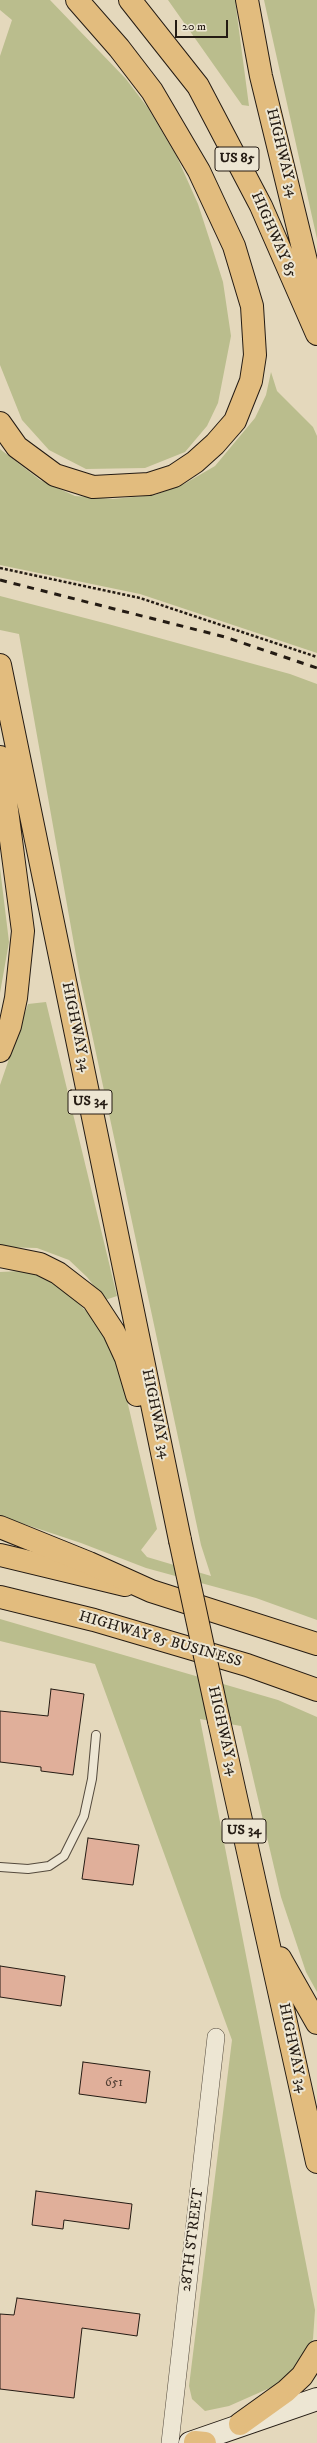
<!DOCTYPE html>
<style>
body{margin:0}
#map{position:relative;width:317px;height:2443px;overflow:hidden;background:#e4d8bc;font-family:"IM FELL DW Pica",serif}
canvas{display:block}
.scale{position:absolute;left:175px;top:20px;width:53px;height:18px;box-sizing:border-box;border:2px solid #241b13;border-top:0;padding-left:5px;font-size:12px;line-height:14px;white-space:nowrap;color:#241b13;-webkit-text-stroke:3px #ede6d3;paint-order:stroke}
</style>
<div id="map">
<canvas width="317" height="2443"></canvas>
<div class="scale">20 m</div>
</div>
<script>
const g = document.querySelector('canvas').getContext('2d');
g.lineJoin = 'round';
function fillPath(path, color) {
  g.fillStyle = color;
  g.fill(path, 'evenodd');
}
function poly(rows) {
  const path = new Path2D();
  for (const r of rows) {
    path.moveTo(r[0], r[1]);
    for (let i = 2; i < r.length; i += 2) path.lineTo(r[i], r[i + 1]);
  }
  return path;
}
function strokePath(path, color, width, dash) {
  g.strokeStyle = color;
  g.lineWidth = width;
  g.lineCap = dash ? 'butt' : 'round';
  g.setLineDash(dash || []);
  g.stroke(path);
}
function write(font, color, halo, rows, align = 'center') {
  g.font = font + ' "IM FELL DW Pica",serif';
  g.lineWidth = 4;
  g.setLineDash([]);
  g.textBaseline = 'middle';
  g.strokeStyle = halo;
  g.fillStyle = color;
  for (const [text, x, y, turn = 0] of rows) {
    g.save();
    g.translate(x, y);
    g.rotate((+turn || 0) * Math.PI / 180);
    g.textAlign = isNaN(turn) ? turn : align;
    if (halo) g.strokeText(text, 0, 0);
    g.fillText(text, 0, 0);
    g.restore();
  }
}
fillPath(poly([
 [0,0,50,0,126,79,148,108,177,157,198,204,211,244,223,282,231,336,218,403,207,426,185,452,145,468,86,469,49,450,22,420,0,365,0,56,12,20,0,10],
 [168,0,235,0,249,106,242,105],
 [264,0,317,0,317,239,292,126],
 [271,372,277,391,313,427,317,436,317,653,140,594,0,565,0,449,40,480,75,496,113,499,155,495,184,484,215,466,255,418,266,395],
 [0,596,108,624,290,674,317,684,317,1620,256,1598,146,1568,81,1543,0,1516,0,1272,20,1271,54,1279,99,1324,117,1357,157,1529,141,1550,147,1557,211,1576,201,1545,80,978,19,634,0,630],
 [0,868,9,942,0,993],
 [46,1002,117,1296,105,1300,87,1277,69,1260,37,1248,0,1247,0,1085,28,1004],
 [0,1619,278,1700,317,1717,317,1992,306,1972,281,1897,241,1726,200,1719,315,2310,313,2339,295,2370,281,2383,229,2406,205,2411,192,2399,189,2386,232,2040,95,1664,0,1641]
]), '#babd8d');
const building = poly([
 [51,1689,84,1694,73,1775,41,1771,41,1767,0,1762,0,1711,48,1716,51,1689],
 [88,1838,139,1845,133,1885,82,1879,88,1838],
 [0,1966,65,1976,61,2006,0,1997,0,1966],
 [83,2062,150,2071,146,2103,79,2094,83,2062],
 [36,2191,132,2204,129,2229,64,2220,63,2229,32,2225,36,2191],
 [17,2298,140,2314,137,2336,82,2328,74,2398,0,2389,0,2314,14,2315,17,2298]
]);
fillPath(building, '#e0af9a');
strokePath(building, '#241b13', 1);
const lane = poly([
 [0,1867,28,1869,49,1866,64,1856,84,1816,92,1779,96,1735]
]);
const street = poly([
 [170,2443,216,2037]
]);
const secondary = poly([
 [190,2443,317,2399]
]);
const primary = poly([
 [0,1555,125,1585],
 [0,1597,94,1620,247,1665,317,1690]
]);
const highway = poly([
 [130,0,198,86,261,206,317,334],
 [247,0,261,76,317,306],
 [0,423,17,447,55,475,93,487,149,484,174,476,195,462,215,444,235,421,251,381,255,355,252,306,234,246,199,171,152,91,119,48,77,0],
 [0,665,180,1540],
 [0,757,23,931,16,998,10,1026,0,1051],
 [0,1256,40,1264,58,1273,93,1300,114,1332,126,1358,137,1395],
 [0,1527,89,1563,151,1591,317,1644],
 [219,1721,317,2162],
 [280,1958,317,2023],
 [240,2424,286,2391,302,2376,317,2352],
 [195,2442,205,2443]
]);
strokePath(lane, '#544a3d', 10);
strokePath(street, '#544a3d', 18);
strokePath(secondary, '#241b13', 24);
strokePath(primary, '#241b13', 24);
strokePath(highway, '#241b13', 24);
strokePath(poly([
 [0,568,140,598,317,657]
]), '#241b13', 2.5, [3, 2]);
strokePath(lane, '#ede6d3', 8);
strokePath(street, '#ede6d3', 17);
strokePath(secondary, '#ede6d3', 22);
strokePath(primary, '#e2bc7e', 22);
strokePath(highway, '#e2bc7e', 22);
strokePath(poly([
 [0,580,225,637,317,668]
]), '#241b13', 3, [7, 7]);
const highwayBridge = poly([
 [180,1540,219,1721]
]);
strokePath(highwayBridge, '#241b13', 24, []);
strokePath(highwayBridge, '#e2bc7e', 22);
write('13px', '#534035', null, [
 ["651",114,2083]
]);
for (const [x, y, w] of [
 [237,159,44],
 [90,1102,44],
 [244,1831,44]
]) {
  const box = new Path2D();
  box.roundRect(x - w / 2, y - 12, w, 24, 3);
  g.fillStyle = '#ede6d3';
  g.fill(box);
  strokePath(box, '#241b13', 1);
}
write('bold 14px', '#241b13', null, [
 ["US 85",237,159],
 ["US 34",90,1102],
 ["US 34",244,1831]
]);
write('15px', '#241b13', '#ede6d3', [
 ["HIGHWAY 34",281,153,76],
 ["HIGHWAY 85",273,235,66],
 ["HIGHWAY 34",75,1027,78],
 ["HIGHWAY 34",155,1414,78],
 ["HIGHWAY 85 BUSINESS",160,1640,16],
 ["HIGHWAY 34",222,1731,77],
 ["HIGHWAY 34",292,2048,78],
 ["28TH STREET",193,2240,-83]
]);
</script>
